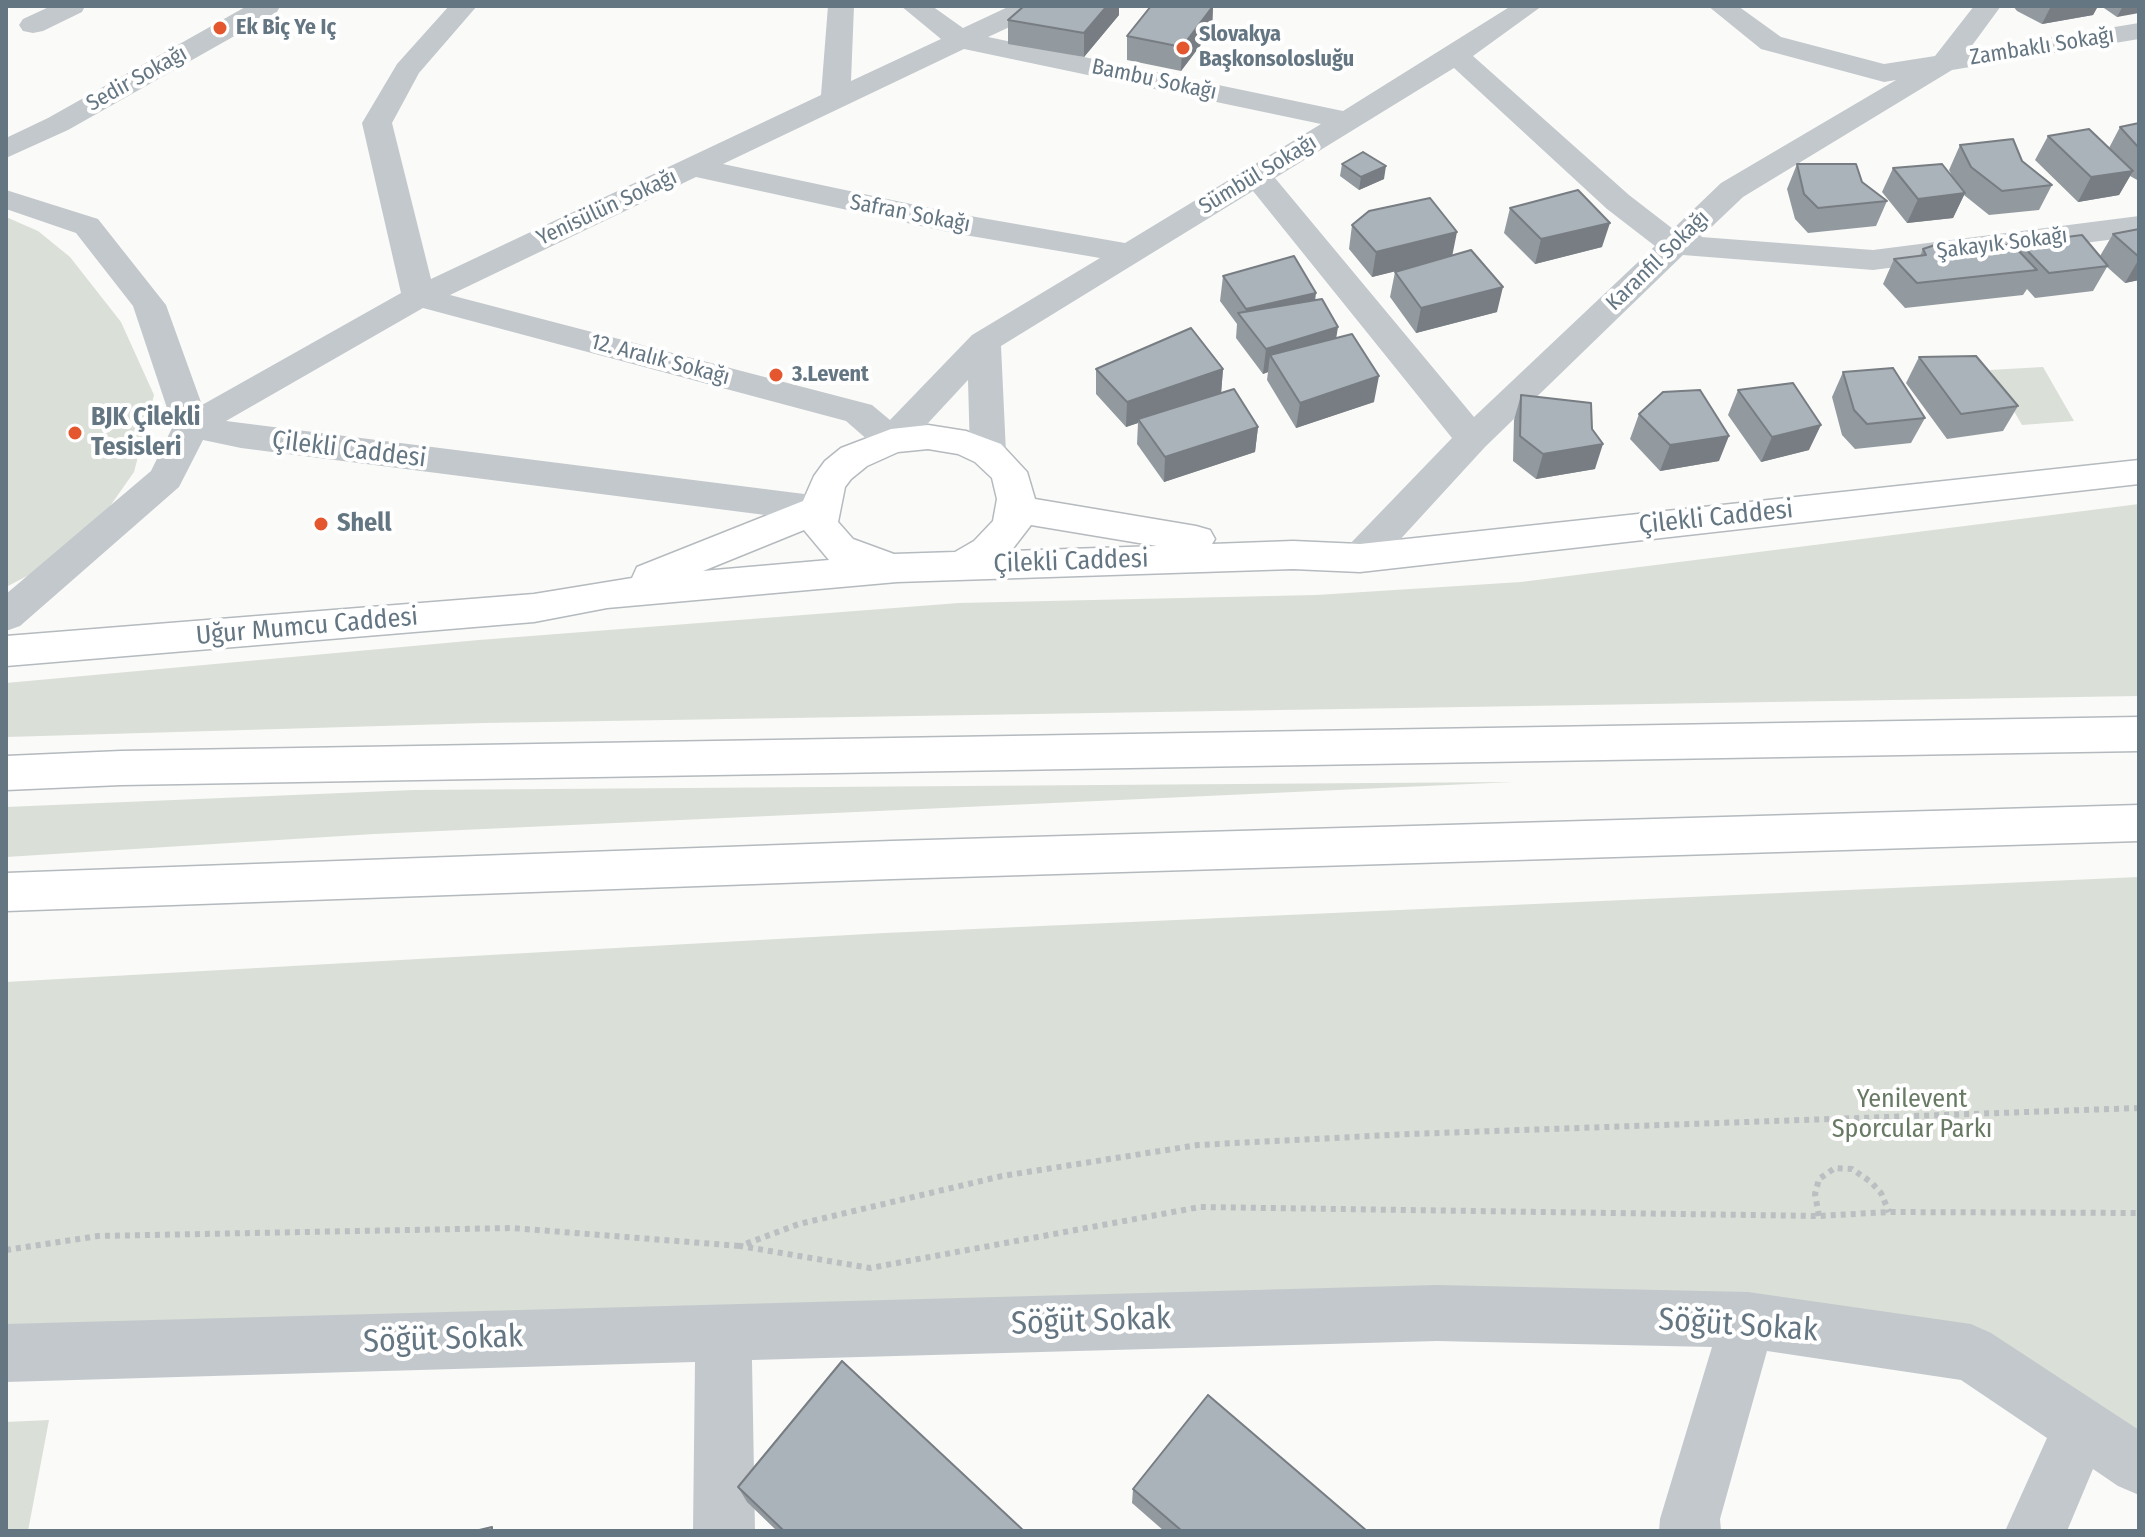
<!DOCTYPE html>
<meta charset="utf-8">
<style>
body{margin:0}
#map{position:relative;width:2145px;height:1537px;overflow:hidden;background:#fafaf8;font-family:"Fira Sans Condensed",sans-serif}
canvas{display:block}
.frame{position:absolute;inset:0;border:8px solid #657683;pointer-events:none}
</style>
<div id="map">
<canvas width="2145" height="1537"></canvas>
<div class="frame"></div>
</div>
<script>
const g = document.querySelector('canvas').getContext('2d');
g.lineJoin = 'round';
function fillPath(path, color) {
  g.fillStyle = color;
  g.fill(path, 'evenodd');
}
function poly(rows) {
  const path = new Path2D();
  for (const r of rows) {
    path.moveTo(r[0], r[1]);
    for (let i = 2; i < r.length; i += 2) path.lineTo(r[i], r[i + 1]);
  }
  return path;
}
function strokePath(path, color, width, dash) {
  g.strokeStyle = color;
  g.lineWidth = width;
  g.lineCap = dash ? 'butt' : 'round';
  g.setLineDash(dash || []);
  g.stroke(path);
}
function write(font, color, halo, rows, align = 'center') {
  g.font = font + ' "Fira Sans Condensed",sans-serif';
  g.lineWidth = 8;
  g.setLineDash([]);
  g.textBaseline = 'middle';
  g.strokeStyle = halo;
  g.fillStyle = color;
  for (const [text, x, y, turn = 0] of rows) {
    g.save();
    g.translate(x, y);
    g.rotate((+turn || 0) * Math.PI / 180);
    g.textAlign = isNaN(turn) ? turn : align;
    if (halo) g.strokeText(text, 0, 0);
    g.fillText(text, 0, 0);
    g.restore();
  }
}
fillPath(poly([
 [6,217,38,231,70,257,121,322,154,395,134,472,101,519,33,573,6,587],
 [2043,367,2074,421,2022,425,1990,370],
 [2139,504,2139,696,483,723,6,737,6,683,479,640,959,603,1316,595,1521,582],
 [1513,782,374,834,6,857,6,807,414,790],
 [2139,877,2139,1465,1971,1353,1748,1320,6,1361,6,982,885,933],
 [49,1420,28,1531,6,1531,6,1422]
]), '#dadfd7');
const major = poly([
 [928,425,966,431,1001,444,1027,472,1035,499,1196,526,1210,530,1215,539,1212,544,1293,541,1360,544,2139,460,2139,484,1360,572,1293,569,897,582,607,608,534,622,6,666,6,636,534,594,632,578,637,567,803,501,814,476,825,461,841,448,891,429,928,425],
 [928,449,958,454,975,462,992,478,997,499,993,521,974,541,955,552,894,554,853,539,838,522,845,487,851,479,867,466,898,452,928,449],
 [1031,525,1157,546,1011,551,1031,525],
 [804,530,829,560,703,571,804,530]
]);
const highway = poly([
 [2139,717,2139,751,121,785,6,790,6,756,121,751,2139,717],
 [2139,805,2139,841,892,879,6,911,6,873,892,841,2139,805]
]);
strokePath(major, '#b5babe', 3);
strokePath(highway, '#b4b9bd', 3);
strokePath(poly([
 [2139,1108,1410,1134,1198,1145,1002,1176,799,1224,740,1246,870,1268,1200,1207,1819,1216,1889,1212,2139,1213],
 [1819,1216,1815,1194,1819,1179,1835,1168,1852,1169,1871,1182,1881,1193,1889,1212],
 [6,1250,98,1236,512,1228,740,1246]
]), '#bbbfc2', 6, [5, 5]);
fillPath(poly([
 [51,6,85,6,82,12,43,31,33,33,23,31,19,25,23,19,51,6],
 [247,6,280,6,277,12,68,130,6,158,6,138,48,118,247,6],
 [449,6,477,6,419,73,392,123,431,279,821,95,828,6,854,6,851,81,941,39,901,6,932,6,963,28,1010,6,1045,6,1042,12,988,37,1343,111,1511,6,1542,6,1473,56,1629,195,1673,229,1721,183,1896,80,1884,82,1761,49,1708,6,1738,6,1781,37,1884,64,1935,56,1974,6,2001,6,1968,51,2139,23,2139,39,1952,70,1743,197,1701,237,1873,250,2139,216,2139,236,1873,270,1683,255,1485,447,1374,568,1360,572,1346,568,1340,558,1346,548,1452,438,1253,191,1001,346,1006,453,1001,462,988,465,975,462,970,453,968,380,904,449,891,453,878,449,846,421,423,308,226,421,820,496,834,500,839,509,834,518,820,522,241,448,203,440,179,487,20,626,6,631,6,594,151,471,173,426,133,306,76,233,6,209,6,190,98,219,166,305,202,405,401,293,362,123,397,64,449,6],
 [964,49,1321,124,1125,243,953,213,723,164,964,49],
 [1454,68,1607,209,1655,246,1474,417,1275,178,1454,68],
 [696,177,953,233,1100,258,972,335,890,420,872,405,450,295,696,177],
 [1437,1285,1748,1292,1971,1324,1991,1333,2139,1430,2139,1495,2118,1486,2093,1469,2067,1531,2005,1531,2047,1438,1961,1380,1767,1351,1720,1519,1721,1531,1659,1531,1660,1519,1712,1347,1437,1341,752,1360,755,1531,693,1531,695,1362,6,1382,6,1324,1437,1285]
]), '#c3c8cc');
fillPath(major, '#fff');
fillPath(highway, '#fff');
fillPath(poly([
 [1213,6,1212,30,1181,71,1127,60,1127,36],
 [2013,6,2098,6,2093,15,2042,24,2017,11],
 [2101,6,2139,6,2117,17],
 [1119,15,1084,57,1008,44,1008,20],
 [2139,123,2139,181,2130,176,2119,195,2078,202,2035,160,2048,136,2109,148,2120,127],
 [1960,145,2022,161,2052,185,2039,210,1989,215,1964,195,1953,218,1907,223,1882,192,1893,168,1953,178,1949,170],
 [1342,164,1384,179,1359,190,1340,176],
 [1797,164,1862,182,1887,201,1876,226,1808,233,1795,219,1787,189],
 [1510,208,1602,247,1535,264,1504,233],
 [1352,225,1452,256,1497,312,1416,333,1390,297,1395,272,1421,265,1372,277,1349,249],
 [2139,229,2139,280,2125,283,2107,267,2093,291,2035,298,2027,289,2023,295,1905,308,1883,284,1894,259,1920,256,1923,249,1953,254,2017,248,2020,243,2100,256,2113,234],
 [1223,276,1315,300,1336,338,1374,402,1296,428,1267,380,1268,372,1263,374,1236,338,1237,324,1220,301],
 [1919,357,2018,406,2003,431,1947,439,1906,383],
 [1096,369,1223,369,1221,394,1258,427,1255,452,1164,482,1137,444,1138,423,1126,427,1096,394],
 [1843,372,1925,418,1911,443,1855,449,1842,435,1832,397],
 [1738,390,1809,450,1761,462,1728,415],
 [1521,395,1595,469,1536,479,1513,461,1514,420],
 [1639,414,1719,461,1660,471,1630,439],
 [738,1487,1024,1531,777,1531,747,1502],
 [1133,1489,1367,1531,1164,1531,1132,1503]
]), '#929a9f');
fillPath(poly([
 [1107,6,1119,6,1119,15,1084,57,1084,33],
 [1213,6,1212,30,1181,71,1182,47],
 [2051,6,2098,6,2093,15,2042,24],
 [2123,6,2139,6,2139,13,2117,17],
 [1386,166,1384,179,1359,190,1361,177],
 [2133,171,2119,195,2078,202,2091,177],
 [1965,193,1953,218,1907,223,1918,199],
 [1610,223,1602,247,1535,264,1541,239],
 [1457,232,1452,257,1372,277,1376,252],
 [2139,259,2139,280,2125,283],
 [1503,287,1497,312,1416,333,1421,308],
 [1316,293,1313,318,1245,321,1246,309],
 [1338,327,1334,352,1270,355,1268,372,1263,374,1266,349],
 [1223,369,1221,394,1138,419,1138,423,1126,427,1127,402],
 [1379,376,1374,402,1296,428,1300,403],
 [1821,425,1809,450,1761,462,1772,437],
 [1258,427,1255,452,1164,482,1165,457],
 [1729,436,1719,461,1660,471,1670,445],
 [1603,444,1595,469,1536,479,1543,454]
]), '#777d82');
const building = poly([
 [1024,6,1107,6,1084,33,1008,20,1024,6],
 [1151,6,1213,6,1182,47,1127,36,1151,6],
 [2139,123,2139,148,2120,127,2139,123],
 [2089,129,2133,171,2091,177,2048,136,2089,129],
 [2013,139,2022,161,2052,185,2002,191,1971,167,1960,145,2013,139],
 [1363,152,1386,166,1361,177,1342,164,1363,152],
 [1797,164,1856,164,1862,182,1887,201,1818,208,1804,194,1797,164],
 [1942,164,1965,193,1918,199,1893,168,1942,164],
 [1578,190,1610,223,1541,239,1510,208,1578,190],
 [1430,198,1457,232,1376,252,1352,225,1369,211,1430,198],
 [2139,229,2139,257,2113,234,2139,229],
 [2082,235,2108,266,2049,273,2020,243,2082,235],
 [1941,243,1953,254,2012,244,2037,270,1917,283,1894,259,1926,255,1923,249,1941,243],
 [1471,250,1503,287,1421,308,1395,272,1471,250],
 [1294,256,1316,293,1246,309,1223,276,1294,256],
 [1322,299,1338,327,1266,349,1238,313,1322,299],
 [1191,328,1223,369,1127,402,1096,369,1191,328],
 [1352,334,1379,376,1300,403,1270,355,1352,334],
 [1976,356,2018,406,1961,414,1919,357,1976,356],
 [1893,368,1925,418,1867,424,1854,410,1843,372,1893,368],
 [1793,383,1821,425,1772,437,1738,390,1793,383],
 [1234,389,1258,427,1165,457,1138,419,1234,389],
 [1700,390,1729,436,1670,445,1639,414,1663,392,1700,390],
 [1521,395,1591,403,1592,429,1603,444,1543,454,1520,436,1521,395],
 [842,1361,1024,1531,784,1531,738,1487,842,1361],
 [1208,1395,1367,1531,1182,1531,1133,1489,1208,1395],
 [492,1527,492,1531,475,1531,492,1527]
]);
fillPath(building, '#aab3b9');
strokePath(building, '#777d82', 2);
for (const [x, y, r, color] of [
 [220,28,8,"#e4572e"],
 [1183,48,8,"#e4572e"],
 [776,375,8,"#e4572e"],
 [75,433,8,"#e4572e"],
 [321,524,8,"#e4572e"]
]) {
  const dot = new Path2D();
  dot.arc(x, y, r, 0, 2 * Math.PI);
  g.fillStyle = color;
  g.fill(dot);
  strokePath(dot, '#fff', 3);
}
write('bold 22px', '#657683', '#fff', [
 ["Ek Biç Ye Iç",236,28],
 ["Slovakya",1199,35],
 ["Başkonsolosluğu",1199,60],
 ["3.Levent",792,375]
], 'left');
write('22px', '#657683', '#fff', [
 ["Zambaklı Sokağı",2042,47,-9],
 ["Sedir Sokağı",137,79,-29],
 ["Bambu Sokağı",1154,80,12],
 ["Sümbül Sokağı",1258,175,-31],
 ["Yenisülün Sokağı",607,208,-25],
 ["Safran Sokağı",910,214,11],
 ["Şakayık Sokağı",2002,244,-7],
 ["Karanfil Sokağı",1658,261,-44],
 ["12. Aralık Sokağı",660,360,15]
]);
write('bold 26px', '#657683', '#fff', [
 ["BJK Çilekli",91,418],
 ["Tesisleri",91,448],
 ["Shell",337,524]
], 'left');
write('26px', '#657683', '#fff', [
 ["Çilekli Caddesi",349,450,7],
 ["Çilekli Caddesi",1716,518,-6],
 ["Çilekli Caddesi",1071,562,-2],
 ["Uğur Mumcu Caddesi",307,627,-5]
]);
write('26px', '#687a64', '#fff', [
 ["Yenilevent",1912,1100],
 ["Sporcular Parkı",1912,1130]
]);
write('32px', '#657683', '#fff', [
 ["Söğüt Sokak",1091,1322,-2],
 ["Söğüt Sokak",1738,1326,4],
 ["Söğüt Sokak",443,1340,-2]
]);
</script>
